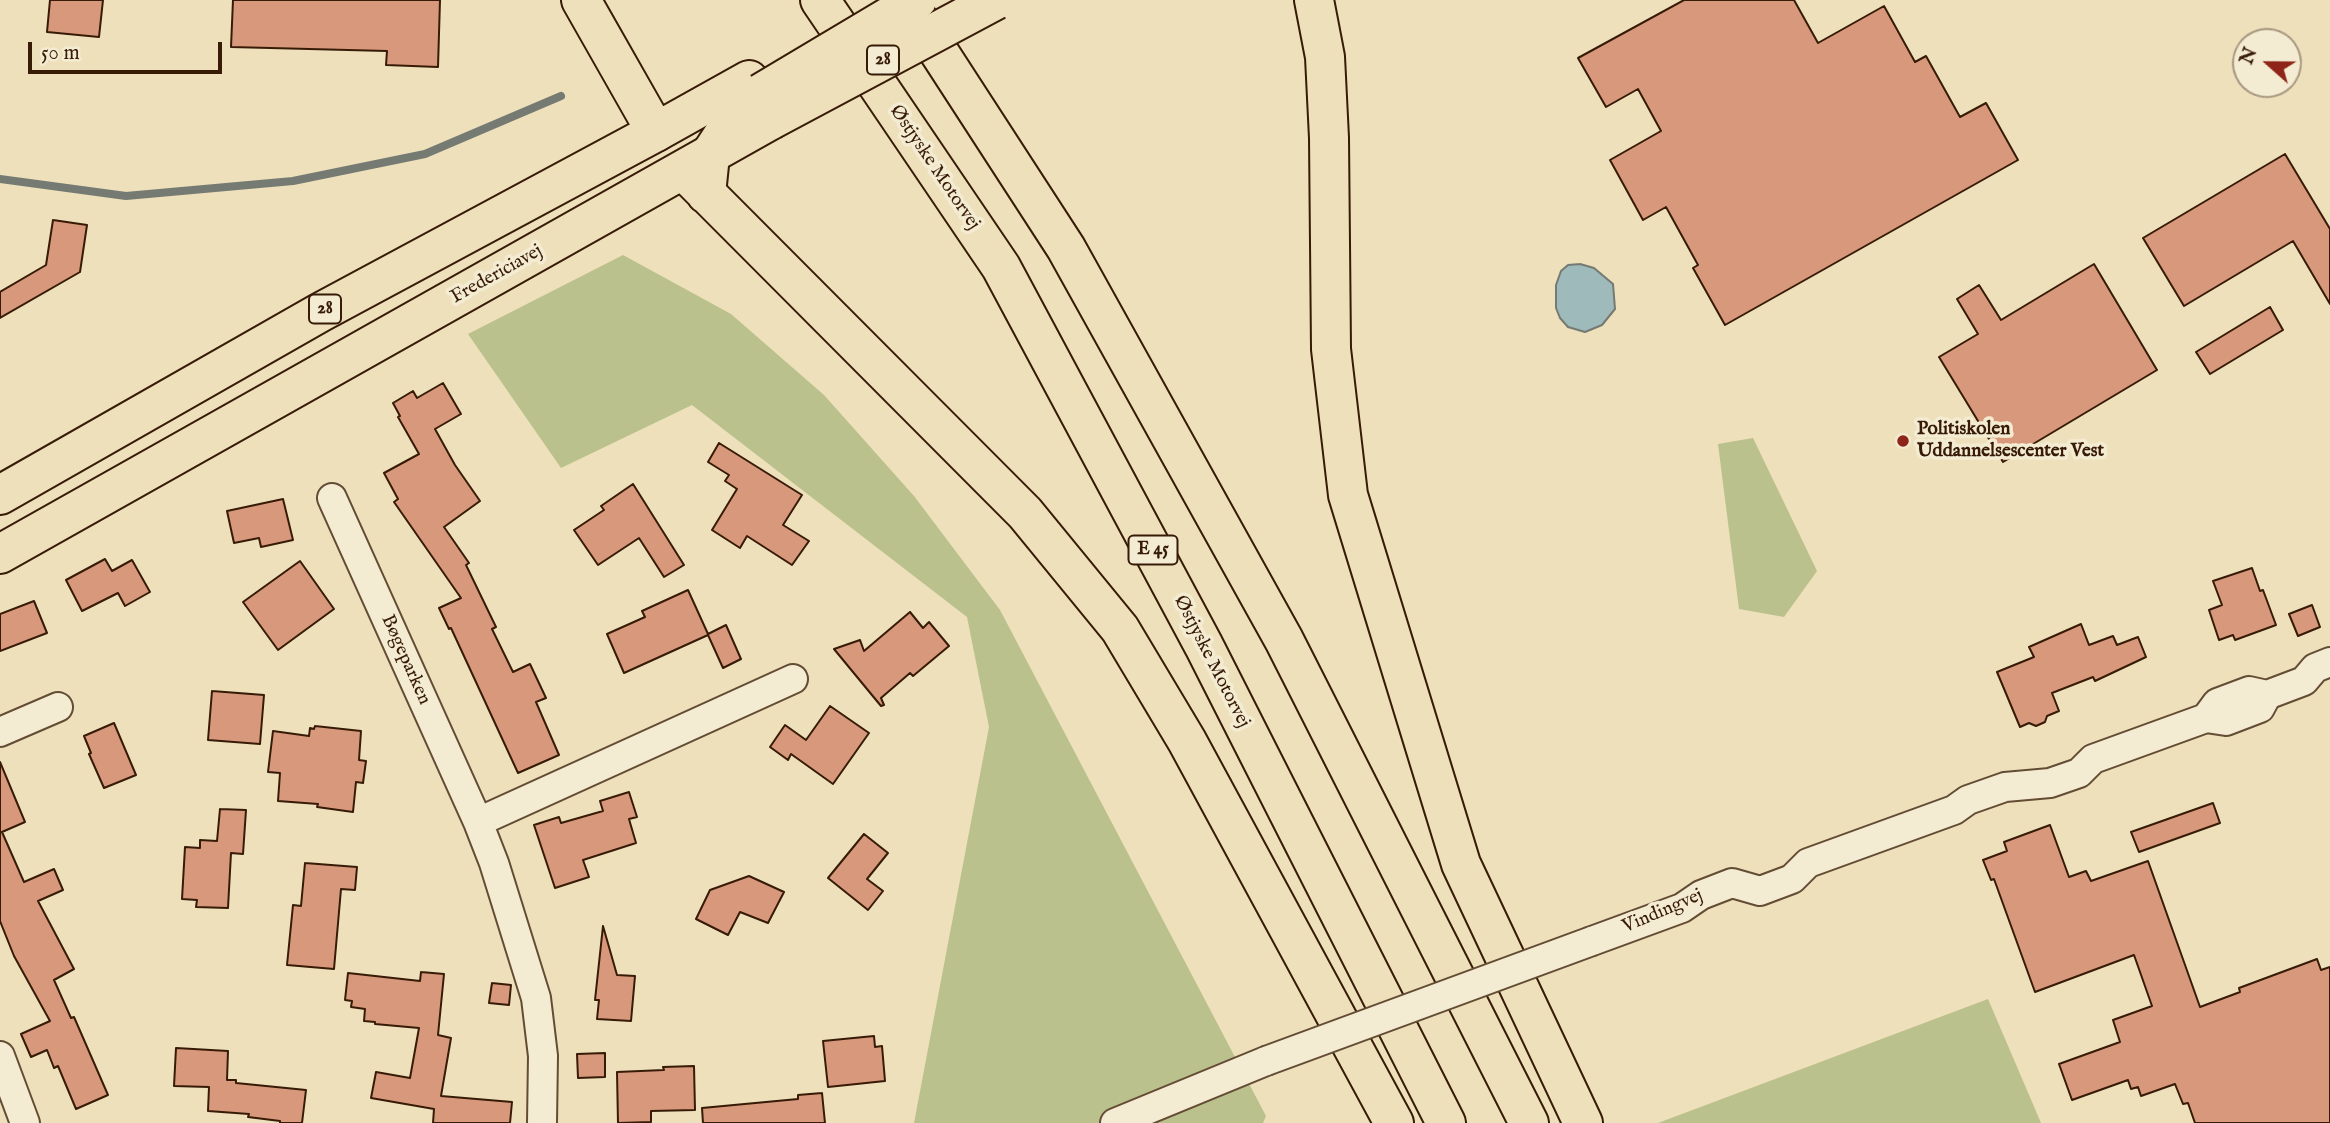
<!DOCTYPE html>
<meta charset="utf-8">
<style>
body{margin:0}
#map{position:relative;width:2330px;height:1123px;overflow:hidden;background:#ede0ba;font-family:"IM FELL English",serif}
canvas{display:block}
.north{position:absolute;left:2232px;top:28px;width:70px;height:70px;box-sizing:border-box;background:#f3ebd2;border:2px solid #a89881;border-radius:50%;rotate:291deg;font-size:19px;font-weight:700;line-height:28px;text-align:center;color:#371b07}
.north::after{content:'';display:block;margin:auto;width:24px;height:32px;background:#8f2418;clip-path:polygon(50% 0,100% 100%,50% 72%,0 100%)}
.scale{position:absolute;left:28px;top:42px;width:194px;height:32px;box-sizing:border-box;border:4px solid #371b07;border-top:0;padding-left:9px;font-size:21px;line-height:24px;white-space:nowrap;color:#371b07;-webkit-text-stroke:5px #f3ebd2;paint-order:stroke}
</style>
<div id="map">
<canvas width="2330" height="1123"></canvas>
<div class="north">N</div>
<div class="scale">50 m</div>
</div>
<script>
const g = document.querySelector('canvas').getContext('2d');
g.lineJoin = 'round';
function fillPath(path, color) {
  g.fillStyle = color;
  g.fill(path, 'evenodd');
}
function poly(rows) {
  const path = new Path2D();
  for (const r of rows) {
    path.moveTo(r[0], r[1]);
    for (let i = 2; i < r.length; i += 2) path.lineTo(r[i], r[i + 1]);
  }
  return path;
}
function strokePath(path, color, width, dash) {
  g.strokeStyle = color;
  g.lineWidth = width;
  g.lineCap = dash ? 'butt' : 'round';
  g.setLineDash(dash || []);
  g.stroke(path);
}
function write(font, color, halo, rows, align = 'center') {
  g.font = font + ' "IM FELL English",serif';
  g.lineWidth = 7;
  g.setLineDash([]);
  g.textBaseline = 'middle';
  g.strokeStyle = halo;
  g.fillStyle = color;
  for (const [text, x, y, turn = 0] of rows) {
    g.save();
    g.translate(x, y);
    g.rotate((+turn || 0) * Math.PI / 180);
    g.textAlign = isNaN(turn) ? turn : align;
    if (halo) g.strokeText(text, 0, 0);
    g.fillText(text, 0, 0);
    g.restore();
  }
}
fillPath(poly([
 [623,255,731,314,824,395,914,496,1000,610,1266,1116,1263,1123,914,1123,989,727,967,617,692,405,561,468,468,334],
 [1753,438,1817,571,1784,617,1739,609,1718,444],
 [1988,999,2041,1123,1658,1123]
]), '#bbc18d');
const water = poly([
 [1580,264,1594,268,1613,284,1615,309,1602,325,1585,332,1568,327,1560,318,1556,308,1556,285,1561,271,1568,265,1580,264]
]);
fillPath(water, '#9ebabb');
strokePath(water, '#757a73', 2);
strokePath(poly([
 [0,179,126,196,293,181,425,154,561,96]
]), '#757a73', 8);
const building = poly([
 [50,0,103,0,99,37,47,32,50,0],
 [233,0,440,0,438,67,386,65,387,51,231,47,233,0],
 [1684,0,1794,0,1818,43,1884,6,1915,62,1926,56,1960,117,1986,103,2018,160,1725,325,1693,268,1698,265,1666,207,1643,220,1610,160,1661,131,1638,89,1606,107,1578,58,1684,0],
 [2285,154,2330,229,2330,304,2293,241,2184,306,2143,238,2285,154],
 [53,220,87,225,80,272,0,318,0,292,46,265,53,220],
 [2094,264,2157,370,2003,462,1939,357,1978,334,1957,299,1979,285,2001,320,2094,264],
 [2270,307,2283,330,2210,374,2196,352,2270,307],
 [443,383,461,414,435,429,455,465,480,501,444,527,469,563,466,565,496,627,492,629,513,672,530,664,546,698,536,702,559,755,518,773,451,628,449,629,439,608,461,598,394,502,398,499,384,473,419,454,398,417,400,416,393,403,413,391,417,398,443,383],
 [719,443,802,495,783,525,809,541,792,565,747,536,740,548,712,530,737,489,725,481,729,475,708,462,719,443],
 [633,484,684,565,664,577,639,538,598,565,574,530,604,510,601,506,633,484],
 [283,499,293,540,261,547,259,538,234,543,227,511,283,499],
 [105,559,112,571,132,560,150,592,125,606,118,593,82,611,66,580,105,559],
 [300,561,334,609,278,650,243,602,300,561],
 [2252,568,2260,591,2263,590,2276,625,2235,640,2233,635,2219,640,2209,610,2222,605,2213,581,2252,568],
 [688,590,708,634,726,625,741,659,723,668,708,635,624,673,607,634,645,617,642,611,688,590],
 [34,601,47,633,0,651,0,614,34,601],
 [2312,605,2320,627,2298,636,2289,614,2312,605],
 [910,612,923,628,929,622,949,646,913,676,910,673,881,698,884,705,881,706,834,649,860,640,864,651,910,612],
 [2081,624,2089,645,2113,636,2117,645,2138,637,2146,657,2095,681,2093,677,2052,693,2059,711,2047,716,2045,722,2036,726,2029,723,2020,727,1997,672,2034,657,2029,647,2081,624],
 [212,691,264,695,260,744,208,740,212,691],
 [830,706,869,733,833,784,791,754,788,760,770,747,785,725,806,740,830,706],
 [114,723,136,775,104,788,89,754,91,753,84,736,114,723],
 [315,726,361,731,359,760,366,761,363,783,356,782,353,812,317,807,318,804,278,801,280,773,268,772,273,731,309,736,310,728,314,729,315,726],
 [0,762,25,822,2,832,24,882,54,869,63,890,38,901,74,969,54,980,71,1018,74,1017,108,1095,76,1109,58,1066,54,1068,47,1050,31,1057,21,1034,50,1021,14,956,0,921,0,762],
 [629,792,637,817,629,819,636,843,583,860,589,877,555,888,534,825,559,817,561,823,603,811,600,801,629,792],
 [2213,803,2220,823,2139,852,2131,832,2213,803],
 [220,809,246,810,243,854,231,853,228,908,196,907,197,900,182,899,185,847,200,848,200,840,217,841,220,809],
 [2050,825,2069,877,2086,871,2091,881,2148,861,2200,1007,2240,992,2239,988,2317,959,2321,970,2330,967,2330,1123,2195,1123,2188,1103,2183,1104,2175,1084,2141,1096,2138,1087,2131,1089,2128,1080,2072,1100,2059,1064,2120,1042,2113,1020,2152,1006,2134,955,2035,992,1994,879,1991,880,1983,860,2007,851,2004,842,2050,825],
 [864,834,888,853,867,879,883,891,868,910,828,878,864,834],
 [305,863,357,867,355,890,341,889,334,969,287,965,293,905,301,906,305,863],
 [749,876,784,892,768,923,740,912,728,935,696,919,710,890,749,876],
 [603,926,617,975,635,976,631,1021,597,1019,599,1000,595,1000,603,926],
 [421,972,444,974,438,1035,451,1038,441,1096,512,1102,510,1123,433,1123,434,1109,371,1098,376,1072,410,1078,419,1028,375,1024,375,1022,364,1021,365,1009,351,1007,352,1001,345,1000,348,973,420,981,421,972],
 [492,983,511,985,509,1005,489,1003,492,983],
 [874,1036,875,1047,882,1046,885,1081,828,1087,823,1041,874,1036],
 [176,1048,228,1051,227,1080,236,1080,236,1083,306,1090,302,1123,280,1123,280,1121,248,1117,249,1114,208,1111,209,1087,174,1086,176,1048],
 [605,1053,605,1077,578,1078,577,1054,605,1053],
 [694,1066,695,1110,651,1111,651,1122,618,1123,617,1072,664,1070,663,1067,694,1066],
 [822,1093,825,1123,703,1123,702,1108,798,1099,798,1095,822,1093]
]);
fillPath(building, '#d8987b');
strokePath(building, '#371b07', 2);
const street = poly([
 [332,498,478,822,494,863,536,998,543,1056,542,1123],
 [2206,718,2226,721,2260,708,2267,695],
 [0,732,58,707],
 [478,822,793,679],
 [1592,941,1682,908,1701,895,1732,883,1760,891,1792,879,1808,863,1954,810,1968,800,2005,787,2050,783,2079,773,2093,759,2206,718,2217,703,2249,691,2267,695,2304,681,2315,668,2330,662],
 [0,1056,25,1123],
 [1115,1123,1266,1061]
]);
const primary = poly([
 [0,495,321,312,656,132,749,80],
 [0,554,771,120]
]);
const highway = poly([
 [581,0,656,132],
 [820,0,1001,267,1204,646,1446,1123],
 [1314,0,1325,57,1329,138,1331,349,1348,495,1461,864,1583,1123],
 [911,9,1066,248,1284,640,1529,1123],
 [684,171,1025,513,1120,629,1187,741,1394,1123],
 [706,194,710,155,742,106,761,93]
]);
strokePath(street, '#644c34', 32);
strokePath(primary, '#371b07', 42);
strokePath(highway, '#371b07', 42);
strokePath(street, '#f3ebd2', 28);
strokePath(primary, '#ede0ba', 38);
strokePath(highway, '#ede0ba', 38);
const streetBridge = poly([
 [1266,1061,1592,941]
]);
const primaryBridge = poly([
 [771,120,996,0]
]);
const highwayBridge = poly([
 [761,93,917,0]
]);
strokePath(streetBridge, '#644c34', 32, []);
strokePath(primaryBridge, '#371b07', 42, []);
strokePath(highwayBridge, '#371b07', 42, []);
strokePath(streetBridge, '#f3ebd2', 28);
strokePath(primaryBridge, '#ede0ba', 38);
strokePath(highwayBridge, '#ede0ba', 38);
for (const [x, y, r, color] of [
 [1903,441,7,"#8f2418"]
]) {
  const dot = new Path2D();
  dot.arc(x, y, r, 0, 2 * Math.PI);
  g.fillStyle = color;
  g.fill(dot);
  strokePath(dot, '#f3ebd2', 2.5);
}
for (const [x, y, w] of [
 [883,60,32],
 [325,309,32],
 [1153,550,49]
]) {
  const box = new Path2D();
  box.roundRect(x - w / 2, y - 14.5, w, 29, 5);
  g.fillStyle = '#f3ebd2';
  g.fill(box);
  strokePath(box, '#371b07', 2);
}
write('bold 18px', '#371b07', null, [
 ["28",883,60],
 ["28",325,309],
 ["E 45",1153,550]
]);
write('19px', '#371b07', '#f3ebd2', [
 ["Østjyske Motorvej",934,168,56],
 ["Fredericiavej",497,275,-29],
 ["Bøgeparken",405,660,66],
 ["Østjyske Motorvej",1211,662,63],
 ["Vindingvej",1663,912,-23]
]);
write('bold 19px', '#371b07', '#f3ebd2', [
 ["Politiskolen",1917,430],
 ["Uddannelsescenter Vest",1917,452]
], 'left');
</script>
